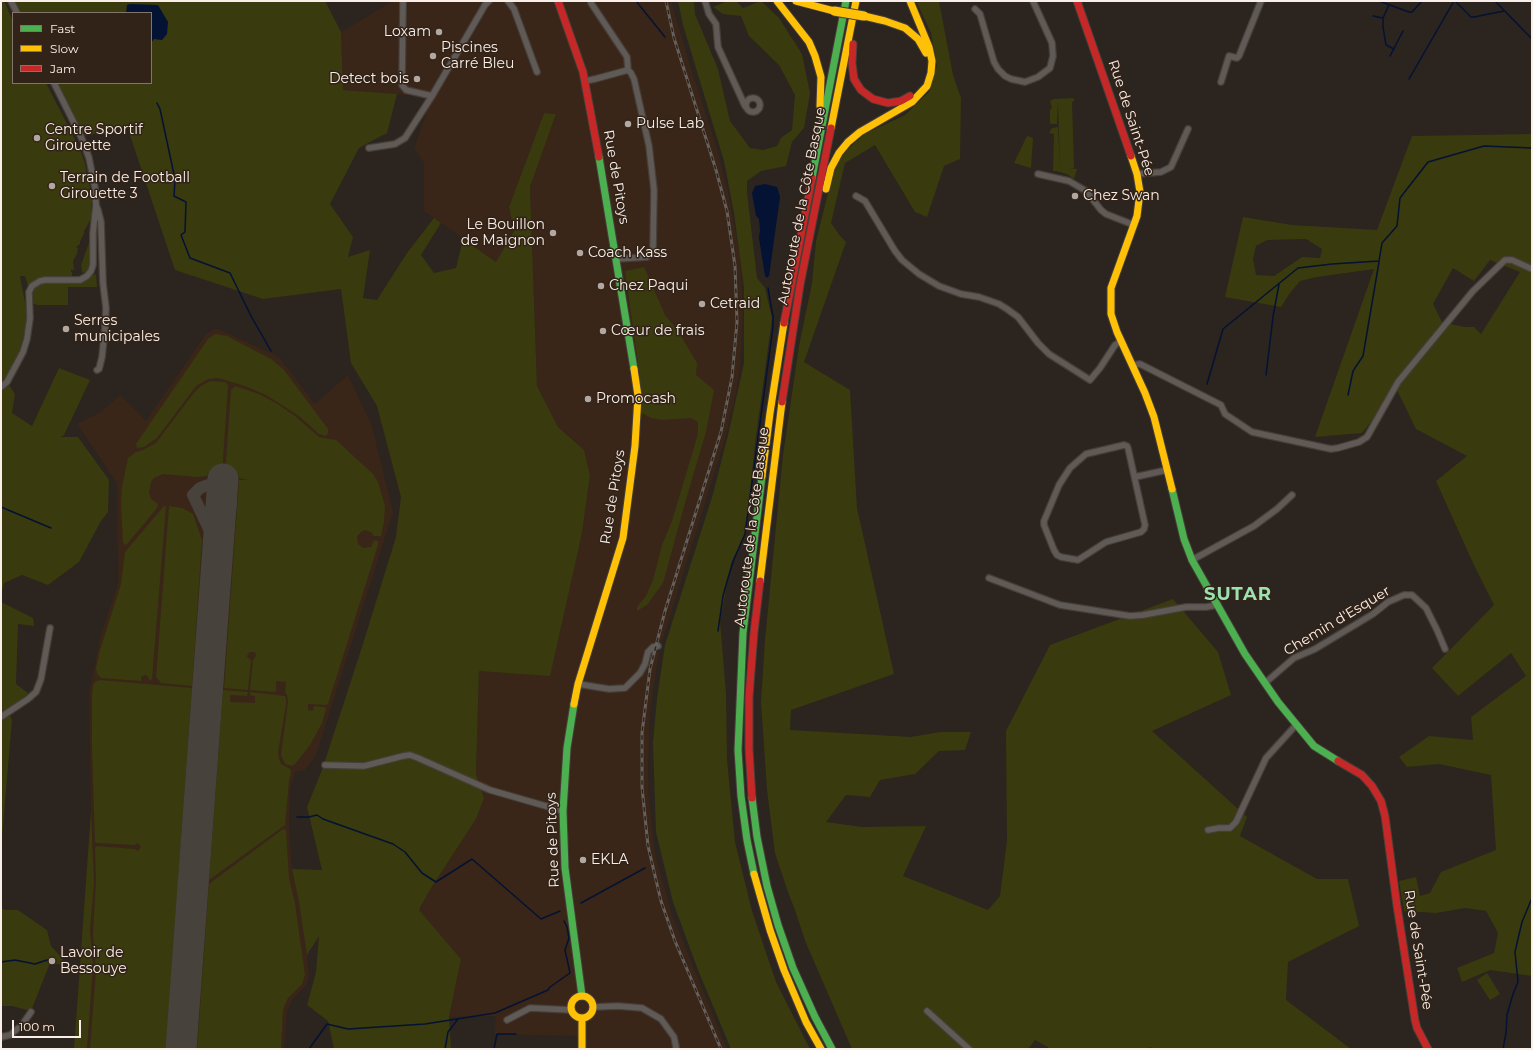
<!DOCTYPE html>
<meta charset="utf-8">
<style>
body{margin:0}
#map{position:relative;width:1533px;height:1050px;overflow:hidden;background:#2c241e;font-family:Montserrat,sans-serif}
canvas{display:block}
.frame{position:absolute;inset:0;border:2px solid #faefe8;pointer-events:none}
.legend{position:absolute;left:12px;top:12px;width:140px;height:72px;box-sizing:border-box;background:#322318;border:1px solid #82756b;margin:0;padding:5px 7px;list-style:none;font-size:12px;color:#faefe8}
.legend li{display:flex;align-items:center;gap:8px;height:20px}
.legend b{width:20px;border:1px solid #82756b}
.scale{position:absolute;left:12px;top:1020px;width:69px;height:18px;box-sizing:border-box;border:2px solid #faefe8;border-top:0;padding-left:5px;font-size:12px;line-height:14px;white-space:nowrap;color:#faefe8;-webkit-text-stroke:3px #322318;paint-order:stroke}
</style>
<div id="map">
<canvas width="1533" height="1050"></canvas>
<div class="frame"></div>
<ul class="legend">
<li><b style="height:5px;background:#4caf50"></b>Fast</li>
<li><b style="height:5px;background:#ffc107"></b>Slow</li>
<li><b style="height:5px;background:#c62828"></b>Jam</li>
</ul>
<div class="scale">100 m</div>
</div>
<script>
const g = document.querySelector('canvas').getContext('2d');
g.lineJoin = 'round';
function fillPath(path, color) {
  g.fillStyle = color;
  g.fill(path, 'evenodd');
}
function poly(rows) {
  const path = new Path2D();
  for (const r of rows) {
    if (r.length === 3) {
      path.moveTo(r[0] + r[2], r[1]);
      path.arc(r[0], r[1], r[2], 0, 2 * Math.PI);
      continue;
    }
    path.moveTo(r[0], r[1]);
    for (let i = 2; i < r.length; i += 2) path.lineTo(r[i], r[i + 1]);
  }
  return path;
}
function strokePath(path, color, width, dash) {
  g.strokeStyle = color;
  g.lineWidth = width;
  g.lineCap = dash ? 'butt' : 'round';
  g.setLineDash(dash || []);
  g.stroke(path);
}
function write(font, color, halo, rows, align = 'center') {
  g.font = font + ' Montserrat,sans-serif';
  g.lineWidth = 3;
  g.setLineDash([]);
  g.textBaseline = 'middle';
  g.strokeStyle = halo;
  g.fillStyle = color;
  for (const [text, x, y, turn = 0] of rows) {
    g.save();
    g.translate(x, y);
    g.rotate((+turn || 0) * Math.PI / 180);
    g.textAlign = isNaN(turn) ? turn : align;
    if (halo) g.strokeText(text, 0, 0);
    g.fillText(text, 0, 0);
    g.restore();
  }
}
fillPath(poly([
 [393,1,671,1,688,59,718,152,729,197,740,256,743,311,740,366,736,393,724,442,662,642,654,641,651,651,659,652,650,711,648,769,649,799,655,854,672,915,727,1049,581,1049,579,1036,494,1034,496,1016,449,1017,461,959,419,911,431,888,476,819,484,798,476,774,479,671,570,585,582,533,590,475,584,450,558,427,537,386,530,187,556,114,544,113,509,207,514,231,496,262,424,211,424,163,414,148,432,97,343,90,341,32],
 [216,328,279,357,315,404,348,375,372,426,393,512,316,755,305,770,295,772,290,789,289,826,292,869,322,870,319,934,307,955,309,977,307,984,293,999,287,1011,284,1049,74,1049,91,811,89,694,100,638,118,583,117,483,77,424,101,412,120,395,146,421,206,334]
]), '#392618');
fillPath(poly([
 [1,1,4,1,13,21,13,83,46,83,80,149,85,164,92,198,91,219,84,231,84,234,80,241,80,244,76,247,78,248,77,254,73,261,74,270,71,270,71,272,72,272,72,276,40,277,28,286,25,276,20,276,26,308,26,327,18,356,7,382,15,394,12,413,32,426,59,368,90,380,64,435,61,437,78,437,109,480,108,512,101,521,79,562,48,585,22,575,4,583,1,595],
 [13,1,325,1,341,32,343,90,397,94,387,133,359,148,330,204,353,237,348,257,370,250,363,298,377,300,407,253,434,218,441,223,421,255,434,273,456,268,463,239,496,262,514,231,509,207,544,113,556,114,530,187,537,386,558,427,584,450,590,475,582,533,550,676,479,671,476,774,484,798,476,819,431,888,419,910,461,959,449,1017,451,1049,334,1049,328,1021,307,1005,316,972,319,936,307,955,299,902,292,869,322,870,307,807,322,770,362,647,396,537,401,497,377,406,351,363,341,289,263,299,175,270,127,126,85,136,57,83,151,83,151,13,20,13],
 [678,1,694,1,695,14,718,69,730,121,750,148,763,150,777,146,781,138,792,130,795,95,779,65,749,36,741,16,723,14,713,7,725,2,736,1,743,8,761,1,779,18,802,54,810,93,804,128,792,142,786,166,761,171,747,181,747,192,757,278,765,288,772,318,755,444,746,533,731,563,720,621,726,693,727,760,735,842,752,911,776,982,810,1049,731,1049,698,970,673,902,656,832,653,743,657,698,665,645,713,494,729,431,744,363,744,288,734,213,724,161,683,25],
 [916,1,939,1,953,75,961,98,960,159,944,166,927,217,915,212,875,145,845,163,831,223,840,236,846,242,804,362,850,390,857,508,894,674,791,710,790,730,911,737,940,732,971,732,965,750,939,751,915,774,880,780,870,797,846,795,826,822,862,827,926,826,903,876,988,910,1000,896,1007,841,1006,731,1050,645,1173,599,1218,652,1231,695,1152,731,1247,817,1240,836,1317,879,1348,879,1359,926,1288,962,1286,1000,1351,1049,1152,1049,1151,1047,1146,1049,1051,1049,1035,1040,1028,1049,852,1049,806,943,796,913,788,892,775,853,767,790,761,702,765,640,783,455,799,346,812,283,816,241,833,173,841,155,865,134,905,115,929,92,937,65,931,33],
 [1074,98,1074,101,1072,102,1074,168,1069,168,1077,169,1074,179,1067,174,1056,171,1053,171,1054,134,1049,133,1052,128,1058,127,1060,169,1058,102,1057,124,1050,124,1050,110,1052,108,1050,101,1054,99],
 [1532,134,1532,976,1490,970,1462,982,1457,968,1494,953,1498,933,1486,911,1465,908,1436,913,1404,911,1399,881,1416,877,1420,896,1430,893,1441,872,1496,850,1491,775,1439,764,1407,767,1399,757,1429,736,1473,740,1471,717,1526,676,1511,653,1458,696,1432,668,1494,605,1473,563,1436,481,1467,456,1416,429,1397,390,1362,433,1315,437,1374,269,1317,277,1300,281,1290,293,1281,307,1225,297,1243,217,1292,225,1377,230,1412,136],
 [1306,239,1322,249,1320,258,1302,257,1274,276,1256,275,1253,259,1256,246,1267,240],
 [1490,260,1520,272,1481,334,1474,327,1464,327,1442,322,1433,304,1453,268,1474,281],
 [1027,136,1033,138,1031,168,1014,163],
 [90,240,91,265,87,273,85,273,82,272,81,265],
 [644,267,665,315,678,331,697,363,696,375,714,390,706,432,687,496,663,583,647,605,637,611,637,607,646,596,653,580,662,545,672,521,698,434,698,422,691,418,662,420,651,418,642,413,639,371,625,271],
 [96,274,97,287,68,287,68,305,37,305,32,303,31,292,34,288,42,283,84,280,91,276],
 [216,334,227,336,271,359,284,370,328,429,328,433,326,436,319,434,299,416,266,395,245,386,218,378,208,379,196,386,157,438,144,447,137,448,136,444,208,339,212,336],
 [210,381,225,382,228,385,222,474,208,473,207,476,197,477,163,474,154,478,151,482,149,492,151,499,158,504,157,508,127,544,125,545,123,542,121,504,122,487,128,458,136,452,143,450,156,443,193,394,201,386],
 [235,386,259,394,276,403,295,416,319,437,336,440,373,474,378,482,385,506,384,522,381,536,374,536,371,532,365,530,361,532,357,536,358,544,363,548,371,547,374,540,378,541,378,545,328,704,326,705,308,704,308,710,313,711,314,706,325,707,326,709,322,723,310,745,295,764,292,766,285,764,281,755,288,702,287,695,285,692,286,682,276,681,276,692,250,690,253,660,256,656,255,652,251,652,248,653,247,657,251,660,248,690,224,688,239,480,248,480,239,478,239,475,225,474,231,390],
 [164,506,166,506,152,679,149,681,149,678,146,675,141,677,141,681,101,678,97,674,96,668,100,650,121,584,125,552],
 [169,506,182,508,193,514,202,540,192,686,161,683,156,677],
 [1,602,33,618,34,626,18,624,16,684,28,693,20,703,8,711,12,720,1,849],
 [100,680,192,688,166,1049,90,1049,96,970,93,933,96,880,95,848,97,846,134,849,138,851,141,847,138,843,134,845,97,843,95,842,92,748,92,695,93,685,96,681],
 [223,690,248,692,247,696,230,695,230,702,255,703,255,696,250,695,250,692,285,696,286,699,286,705,278,752,279,759,281,764,290,769,291,772,289,781,285,825,209,880],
 [91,811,94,884,90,929,93,965,87,1049,74,1049],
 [283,829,286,830,289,878,295,903,305,975,302,984,288,998,285,1004,283,1010,281,1049,197,1049,209,884],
 [1,908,5,910,18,910,47,930,51,946,62,958,64,965,50,963,31,1011,12,1006,1,1006],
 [1487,973,1500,994,1490,1000,1477,980]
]), '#393a0e');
fillPath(poly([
 [130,4,158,5,168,22,167,34,162,40,154,39,151,43,151,13,126,13,127,5],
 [765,184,777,187,780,197,769,276,767,278,765,276,759,238,760,230,759,219,756,216,752,193,755,186]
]), '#041233');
strokePath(poly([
 [636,1,665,37],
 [1379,1,1409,12,1412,12,1422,1],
 [1455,1,1471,17,1474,17,1504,11],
 [1495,1,1532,39],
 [1389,5,1383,18,1383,27,1386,45,1394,49],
 [1373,16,1383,18],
 [1390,56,1403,31],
 [1409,79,1454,1],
 [157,103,160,109,175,179,174,196,186,202,185,232,181,235,190,258,230,273,251,316,271,351],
 [1266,375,1273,317,1279,284],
 [1207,384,1223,329,1298,268,1332,264,1379,261,1382,243,1397,226,1400,198,1428,162,1484,146,1532,148],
 [1348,395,1353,371,1363,356,1379,262],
 [1,507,51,528],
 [718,631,723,596,728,578,734,559,745,534,773,327,773,315,772,312,768,288],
 [297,817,309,817,317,815,323,819,393,844,405,852,422,873,436,882,472,859,541,919,560,911],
 [581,903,645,868],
 [1,962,15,960,35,964,47,960,51,961],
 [309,1049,327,1024,348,1029,425,1024,495,1013,548,990,550,987,570,973,565,950,569,938,567,927,564,921],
 [445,1049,448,1032,458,1019],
 [494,1049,497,1034,516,1034],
 [1503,1049,1506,1033,1507,1015,1513,994,1518,982,1515,952,1517,943,1522,922,1532,898]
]), '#041233', 1.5);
strokePath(poly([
 [218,548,193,495,200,488,208,485,216,485,222,489,229,496,231,502,230,512,225,520,219,523]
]), '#48423c', 12);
strokePath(poly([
 [181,1049,223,479]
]), '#48423c', 31);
const street = poly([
 [11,1,17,13],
 [403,1,402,85,406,90,432,96],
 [508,1,514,9,537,72],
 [705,1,709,14,716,24,718,47,745,106],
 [591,3,627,57,628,70],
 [975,9,980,14,994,62,998,69,1005,76,1011,79,1025,82,1038,77,1050,68,1053,56,1052,43,1033,1],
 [585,81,595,79,628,70,631,73,634,79,649,146,654,190,653,251,647,257,616,259],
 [1221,82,1229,56,1237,58,1239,56,1261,1],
 [753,105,7],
 [369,148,395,144,405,138,432,96,485,5,489,1],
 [1038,174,1069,181,1086,191,1101,210,1106,214,1134,225],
 [1137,174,1161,172,1171,167,1188,129],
 [856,196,865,201,895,251,902,260,919,274,939,286,961,294,979,297,999,304,1007,309,1018,317,1038,343,1049,354,1090,380,1100,368,1115,345,1121,341],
 [96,205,98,210,101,222,103,283,106,308,105,328,102,357,99,369,97,370],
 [1132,365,1140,364,1221,405,1225,414,1252,432,1331,449,1338,448,1359,442,1367,437,1398,382,1473,291,1505,260,1512,260,1532,269],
 [1,387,7,382,23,352,27,339,30,318,29,292,32,286,40,281,45,280,80,280,87,276,91,271,93,265,93,233,96,205,95,188,89,158,82,139,54,83],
 [1124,445,1127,446,1128,448,1145,525,1144,529,1141,532,1106,542,1078,560,1061,557,1057,555,1054,550,1044,525,1044,521,1059,485,1070,468,1086,454,1124,445],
 [1135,477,1167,470],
 [1192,560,1254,526,1277,509,1292,495],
 [989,578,1060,605,1130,616,1143,615,1186,607,1206,607,1218,605],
 [1265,683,1294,658,1315,649,1373,614,1388,602,1404,595,1412,595,1426,608,1437,630,1445,649],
 [578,684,609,689,625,688,640,673,645,664,648,652,653,647,658,646],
 [1,717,28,699,36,692,41,679,50,628],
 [325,765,364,766,403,756,410,755,418,758,490,790,563,811],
 [1208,830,1219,828,1230,828,1236,822,1266,758,1296,725],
 [593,1007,618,1006,642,1008,661,1019,674,1037,676,1047],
 [927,1011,969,1049],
 [507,1020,530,1008,572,1010],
 [1,1037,10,1035,22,1025,31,1012]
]);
const fast = poly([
 [599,157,634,369],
 [812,178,846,1],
 [1172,489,1184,539,1192,560,1245,654,1278,702,1314,746,1338,761],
 [574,704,567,748,563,811,565,868,582,996],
 [752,798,757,837,767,886,778,925,793,968,815,1017,832,1049],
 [754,874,747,840,741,796,738,750,743,633,762,476]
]);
const slow = poly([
 [777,1,809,42,815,56,821,77,820,106],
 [796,1,834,11],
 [864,16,885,21,905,28,918,39,926,53],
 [831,128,856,1],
 [1131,156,1137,174,1140,192,1137,216,1111,288,1111,314,1117,332,1145,393,1154,417,1172,489],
 [826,189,831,168,839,153,848,142,860,132,912,102,927,86,931,73,932,61,929,47,910,1],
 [762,476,770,413,784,323],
 [760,581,782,402],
 [574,704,578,684,623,538,635,446,638,396,634,369],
 [754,874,770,930,784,970,806,1022,821,1049],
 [582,1007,11],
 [582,1018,582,1049]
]);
const jam = poly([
 [558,1,583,72,599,157],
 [1077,1,1131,156],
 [853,44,852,63,854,79,861,90,873,99,888,103,901,101,910,96],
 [784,323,812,178],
 [782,402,800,285,831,128],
 [1338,761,1362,775,1372,786,1381,801,1385,816,1397,906,1415,1020,1417,1028,1428,1049],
 [752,798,749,749,749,697,754,632,760,581]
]);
strokePath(street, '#463e39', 8);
strokePath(fast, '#463e39', 9);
strokePath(slow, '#463e39', 9);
strokePath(jam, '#463e39', 9);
strokePath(street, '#605a56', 5.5);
strokePath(fast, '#4caf50', 7);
strokePath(slow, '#ffc107', 7);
strokePath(jam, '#c62828', 7);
const rail = poly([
 [666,1,674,38,716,170,727,211,735,266,737,322,732,377,721,432,665,611,650,669,642,733,642,787,648,846,661,901,675,941,721,1049]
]);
strokePath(rail, '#65605b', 3);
strokePath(rail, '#322318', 1.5, [4.5]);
const slowBridge = poly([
 [834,11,864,16]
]);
strokePath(slowBridge, '#463e39', 11, []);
strokePath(slowBridge, '#ffc107', 9);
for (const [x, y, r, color] of [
 [439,32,4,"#b2a8a1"],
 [433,56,4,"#b2a8a1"],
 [417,79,4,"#b2a8a1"],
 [628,124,4,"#b2a8a1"],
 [37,138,4,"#b2a8a1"],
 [52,186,4,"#b2a8a1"],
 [1075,196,4,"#b2a8a1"],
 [553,233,4,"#b2a8a1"],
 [580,253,4,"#b2a8a1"],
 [601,286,4,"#b2a8a1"],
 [702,304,4,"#b2a8a1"],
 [66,329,4,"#b2a8a1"],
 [603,331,4,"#b2a8a1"],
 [588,399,4,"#b2a8a1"],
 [583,860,4,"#b2a8a1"],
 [52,961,4,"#b2a8a1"]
]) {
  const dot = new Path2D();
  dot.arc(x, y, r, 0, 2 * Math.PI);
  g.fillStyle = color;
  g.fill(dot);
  strokePath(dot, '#322318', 1.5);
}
write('14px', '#faefe8', '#322318', [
 ["Loxam",431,32,"right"],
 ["Piscines",441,48],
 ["Carré Bleu",441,64],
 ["Detect bois",409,79,"right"],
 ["Pulse Lab",636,124],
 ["Centre Sportif",45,130],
 ["Girouette",45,146],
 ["Terrain de Football",60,178],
 ["Girouette 3",60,194],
 ["Chez Swan",1083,196],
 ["Le Bouillon",545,225,"right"],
 ["de Maignon",545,241,"right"],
 ["Coach Kass",588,253],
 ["Chez Paqui",609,286],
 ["Cetraid",710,304],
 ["Serres",74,321],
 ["municipales",74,337],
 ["Cœur de frais",611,331],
 ["Promocash",596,399],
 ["EKLA",591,860],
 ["Lavoir de",60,953],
 ["Bessouye",60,969]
], 'left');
write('14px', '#faefe8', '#322318', [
 ["Rue de Saint-Pée",1131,118,72],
 ["Rue de Pitoys",616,177,80],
 ["Autoroute de la Côte Basque",802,206,-79],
 ["Rue de Pitoys",613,497,-81],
 ["Autoroute de la Côte Basque",752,527,-83],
 ["Chemin d'Esquer",1337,621,-31],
 ["Rue de Pitoys",553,840,-92],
 ["Rue de Saint-Pée",1418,950,81]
]);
g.letterSpacing = '1px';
write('bold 18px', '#9ae2b0', '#322318', [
 ["SUTAR",1238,595]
]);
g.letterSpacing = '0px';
</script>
